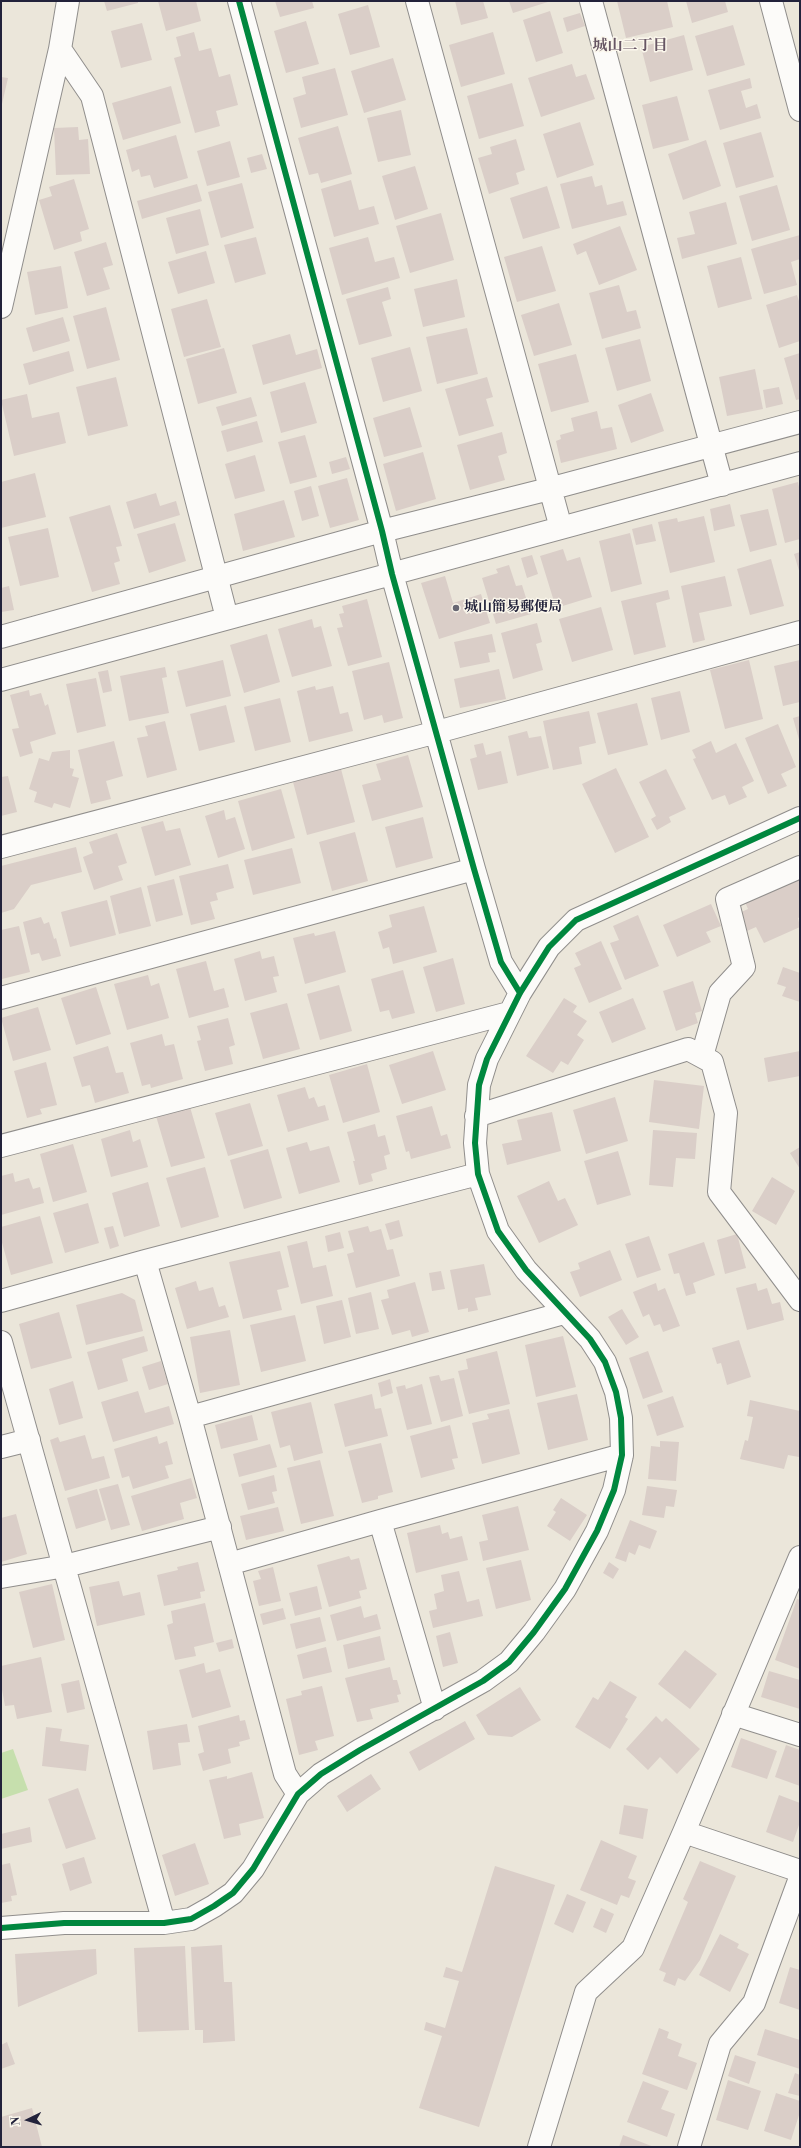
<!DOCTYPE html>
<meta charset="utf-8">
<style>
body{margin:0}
#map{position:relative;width:801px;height:2148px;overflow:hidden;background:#ebe6da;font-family:"Libre Bodoni",serif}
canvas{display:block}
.frame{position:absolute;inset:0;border:2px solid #22223b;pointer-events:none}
.north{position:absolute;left:8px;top:2100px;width:40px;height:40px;-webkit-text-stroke:3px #fbf7ec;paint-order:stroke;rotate:265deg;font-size:11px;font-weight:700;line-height:16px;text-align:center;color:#22223b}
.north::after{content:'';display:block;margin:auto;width:14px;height:18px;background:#22223b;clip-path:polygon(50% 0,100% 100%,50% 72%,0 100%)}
</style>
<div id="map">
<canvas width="801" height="2148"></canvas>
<div class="frame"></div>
<div class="north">N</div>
</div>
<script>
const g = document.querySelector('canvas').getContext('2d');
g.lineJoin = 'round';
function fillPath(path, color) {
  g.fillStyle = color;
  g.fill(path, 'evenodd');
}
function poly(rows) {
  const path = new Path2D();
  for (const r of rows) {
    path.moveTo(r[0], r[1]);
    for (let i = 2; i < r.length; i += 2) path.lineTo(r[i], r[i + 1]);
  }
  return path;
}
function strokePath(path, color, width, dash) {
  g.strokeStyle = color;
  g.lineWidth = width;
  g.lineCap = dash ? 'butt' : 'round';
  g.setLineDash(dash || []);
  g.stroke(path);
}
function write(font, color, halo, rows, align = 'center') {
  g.font = font + ' "Libre Bodoni","Noto Serif JP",serif';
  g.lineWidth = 3;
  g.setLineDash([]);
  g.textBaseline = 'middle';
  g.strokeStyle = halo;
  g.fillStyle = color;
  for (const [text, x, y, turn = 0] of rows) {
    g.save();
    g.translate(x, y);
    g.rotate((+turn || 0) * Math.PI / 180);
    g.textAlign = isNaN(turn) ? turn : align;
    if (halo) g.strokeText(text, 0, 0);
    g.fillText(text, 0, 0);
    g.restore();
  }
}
fillPath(poly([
 [13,1749,28,1790,1,1799,1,1753]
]), '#c6dfad');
fillPath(poly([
 [104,1,138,1,138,3,107,11],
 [158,1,196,1,201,21,166,31],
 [275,1,312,1,314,8,280,17],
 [455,1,483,1,488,18,461,25],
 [509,1,551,1,513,13],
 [617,1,667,1,673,27,626,38],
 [686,1,725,1,728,12,692,23],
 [368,5,380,47,350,55,338,14],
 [550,11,563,53,536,62,523,20],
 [580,13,585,26,567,32,563,18],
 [306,21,319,64,286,73,274,31],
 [142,23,152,60,121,68,111,31],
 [733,25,745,65,707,76,695,36],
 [194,32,199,51,211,48,219,77,230,74,238,105,216,111,220,126,195,133,174,58,181,56,176,37],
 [493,32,505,74,461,87,449,45],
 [684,35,693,70,650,82,641,47],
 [393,58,406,100,364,113,351,71],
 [572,64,576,77,586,74,595,99,541,117,528,78],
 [335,68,348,115,301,128,293,98,306,94,302,77],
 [1,77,8,78,2,104,1,104],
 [750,78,752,88,741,91,746,108,757,104,761,118,720,130,708,90],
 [512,83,524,126,479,139,467,96],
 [171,86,181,123,123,140,112,103],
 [677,96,689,140,653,149,642,105],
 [401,110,411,155,378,162,367,118],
 [580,122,594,165,557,178,543,134],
 [338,126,352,174,321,183,318,173,309,175,298,138],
 [78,127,79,140,88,139,90,174,56,175,54,128],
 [761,132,774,177,736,188,723,143],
 [176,135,188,178,154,188,150,175,141,177,139,169,132,172,126,150],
 [516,139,525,170,516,173,519,184,489,194,478,158,492,154,490,147],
 [706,140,721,186,683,200,668,154],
 [230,141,240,177,207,186,197,151],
 [262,154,267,169,251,173,247,158],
 [415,166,428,209,395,220,382,176],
 [592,176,595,187,602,185,607,205,623,201,627,215,572,229,560,184],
 [74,179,89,229,80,232,82,241,54,250,39,200,52,196,49,187],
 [351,180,359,210,374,206,379,224,334,237,321,189],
 [242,183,254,228,221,238,208,192],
 [197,184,202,201,142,219,137,201],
 [777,185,790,230,752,241,739,196],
 [547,186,560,228,523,239,510,198],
 [726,202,737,244,682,259,677,238,695,234,689,212],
 [200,209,209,245,176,254,166,218],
 [441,213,454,260,410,273,396,226],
 [620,226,637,270,599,285,586,251,577,255,573,244],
 [800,235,800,259,791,262,797,285,764,294,751,249],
 [256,237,266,274,235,283,224,245],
 [368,237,375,262,394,257,400,278,342,295,329,248],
 [106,242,113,265,103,268,110,289,87,296,74,252],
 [542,246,556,291,517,302,504,257],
 [206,251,215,283,178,294,168,262],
 [741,257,752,299,718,308,707,266],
 [61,266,68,308,35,315,27,272],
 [457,279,465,317,423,327,414,289],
 [619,285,627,312,636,310,641,328,602,339,589,293],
 [388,287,391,299,382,302,392,336,359,345,346,299],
 [797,295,800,304,800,341,779,348,766,305],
 [207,299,221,347,184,357,171,309],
 [559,303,572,345,534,356,521,315],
 [106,307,120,360,87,369,73,316],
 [63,317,70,341,33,352,26,328],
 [467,328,478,374,437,384,426,337],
 [290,334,296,355,317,349,322,368,263,385,252,345],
 [640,339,651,381,617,391,605,348],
 [410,347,422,391,383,402,371,358],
 [224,348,237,393,198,404,186,359],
 [69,351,74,371,29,385,23,364],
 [800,353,800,399,796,400,784,358],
 [576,354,589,402,551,412,538,364],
 [755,369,763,409,727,416,719,377],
 [116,377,128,426,88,436,76,387],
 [487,377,493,397,486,399,494,426,459,436,445,389],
 [305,382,317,423,281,433,270,392],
 [779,387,783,404,766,408,763,390],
 [651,393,664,431,631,443,618,405],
 [27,394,32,418,59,412,66,443,14,456,1,400],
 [251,397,257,416,222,426,216,407],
 [410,407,422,447,384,457,373,418],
 [597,411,601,429,612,427,617,449,561,463,556,441,561,439,560,435,574,431,571,418],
 [257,421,263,442,227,452,221,431],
 [502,432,507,453,498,456,505,480,470,490,457,445],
 [305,435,317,477,290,484,278,442],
 [423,452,436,499,396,511,383,464],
 [255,455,265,491,235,499,225,464],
 [346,457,350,469,332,474,329,462],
 [35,473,46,517,1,528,1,482],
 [347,478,359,520,330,528,318,486],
 [798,482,800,492,800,539,785,543,772,489],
 [311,486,319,516,302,521,294,491],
 [156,493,160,506,176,501,180,515,134,529,126,502],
 [284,500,295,537,243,551,234,514],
 [730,504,735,526,714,531,710,509],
 [110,505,122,546,116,547,120,561,114,563,120,584,92,592,69,517],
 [768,509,777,545,750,552,740,515],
 [704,516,715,562,670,573,658,522,677,518,678,522],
 [175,523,186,561,149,573,137,534],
 [652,524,656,541,636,545,632,529],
 [48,528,59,577,20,586,8,537],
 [630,533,642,584,611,592,599,541],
 [563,549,567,561,580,557,592,597,556,608,540,556],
 [800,552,800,574,794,554],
 [532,555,538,574,527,578,521,558],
 [771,559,784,606,750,615,737,569],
 [509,565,516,586,522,585,531,614,496,624,482,578,498,573,496,569],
 [445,576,453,603,481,594,490,623,439,639,421,583],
 [725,576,732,606,699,613,705,640,693,643,681,586],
 [9,586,14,610,1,612,1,588],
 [668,590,670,599,656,603,666,647,634,655,621,601],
 [367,599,382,657,348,666,337,628,343,627,339,614,344,613,342,606],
 [601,607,613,650,572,662,559,619],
 [312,619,314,628,321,626,332,666,292,677,278,629],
 [537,623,542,642,536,644,543,670,513,679,501,633],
 [267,634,280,682,244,693,230,645],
 [492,634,496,652,488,653,490,662,460,668,454,642],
 [223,660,231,696,186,707,177,671],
 [749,660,763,719,725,729,710,670],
 [800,660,800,702,783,706,774,666],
 [389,662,403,718,384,723,382,715,364,720,352,671],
 [165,667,167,677,162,678,169,713,129,721,120,676],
 [499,669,506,699,460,708,454,679],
 [108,670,112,691,103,693,98,672],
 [96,678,106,726,77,733,66,684],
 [315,686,316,690,333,686,340,714,348,712,353,731,309,742,297,691],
 [29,690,30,696,41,693,45,706,48,704,56,734,30,742,33,753,20,757,12,729,19,728,10,695],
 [680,691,690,732,661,740,651,698],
 [280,698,291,742,255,751,244,707],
 [637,703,648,745,608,755,597,713],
 [226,705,235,742,199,751,190,714],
 [589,711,596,743,579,747,582,764,553,770,543,721],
 [800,716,800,743,793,718],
 [165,721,177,770,147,778,137,738,148,736,145,726],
 [778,724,796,767,781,774,787,786,768,794,745,738],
 [527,731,529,738,541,736,549,768,517,776,508,736],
 [114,741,123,776,106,781,111,799,91,804,78,750],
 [711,741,716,753,736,743,754,781,742,787,747,797,729,805,725,795,712,800,693,759,696,758,692,750],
 [483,743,486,755,501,751,508,783,478,790,470,759,477,757,474,745],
 [70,750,70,768,74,769,72,776,79,778,70,808,54,803,52,808,34,802,37,792,29,789,39,758,49,761,52,752],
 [408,755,423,807,372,821,362,785,381,780,376,764],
 [616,768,649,837,615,853,582,784],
 [341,769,355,822,307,835,293,782],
 [666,769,686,809,669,817,671,822,657,830,651,819,656,816,639,782],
 [8,776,17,812,1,816,1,777],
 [281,789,295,838,252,851,238,801],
 [224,810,226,820,235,817,245,849,218,858,205,816],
 [423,817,433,858,396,868,385,827],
 [163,821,166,831,180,828,191,865,155,876,141,827],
 [355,832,368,881,332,891,319,842],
 [117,833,127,863,118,866,123,880,94,890,83,857,93,853,89,842],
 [76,847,82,872,31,885,14,909,1,913,1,866],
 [292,848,301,883,253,895,244,860],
 [228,864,234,888,216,893,218,900,210,902,215,919,191,925,179,876],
 [800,877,800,917,798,918,800,927,764,943,756,927,747,931,739,913,748,909,745,902],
 [174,879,183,915,156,922,147,886],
 [141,887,151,926,119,934,110,896],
 [107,900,116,935,70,947,61,912],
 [711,904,721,926,706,932,711,942,677,957,663,925],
 [424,906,437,952,393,964,389,947,383,949,378,932,392,927,389,915],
 [638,915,659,966,625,980,610,943,619,940,613,926],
 [41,917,44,924,49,922,54,939,56,938,61,956,42,961,39,953,31,955,23,922],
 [19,926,30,972,2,979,1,930],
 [335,931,346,972,305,984,293,938,314,933,315,936],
 [601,941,622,989,589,1003,574,968,581,965,575,953],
 [260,951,262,959,274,956,279,976,273,977,277,992,245,1001,234,959],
 [453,958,465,1004,436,1012,423,967],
 [206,961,214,991,224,988,229,1007,189,1018,176,969],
 [783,967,800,973,800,1002,782,996,786,987,777,984],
 [403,970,415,1013,392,1019,389,1010,380,1012,371,979],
 [148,975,151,986,159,983,169,1018,127,1030,114,984],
 [693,981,702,1011,695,1013,698,1023,676,1031,663,991],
 [339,985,352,1031,320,1040,307,994],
 [96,987,111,1034,76,1045,61,998],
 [564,998,577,1006,573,1012,587,1021,577,1035,584,1040,568,1065,561,1061,553,1073,526,1056],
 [633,998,646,1029,612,1043,599,1012],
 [287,1003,300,1049,263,1059,250,1013],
 [38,1007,51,1050,13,1061,1,1018],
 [228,1018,235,1045,229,1047,233,1064,205,1071,197,1041,201,1040,197,1026],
 [162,1034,165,1046,174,1044,183,1079,151,1088,150,1084,142,1086,130,1043],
 [108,1046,116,1073,123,1072,129,1093,95,1103,90,1085,82,1087,73,1057],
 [433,1051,446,1090,402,1104,389,1065],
 [800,1051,800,1076,768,1082,764,1058],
 [46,1062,57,1105,40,1109,42,1114,27,1118,14,1071],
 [367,1064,380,1112,343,1123,329,1075],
 [654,1080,704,1086,699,1129,649,1122],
 [305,1087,309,1099,314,1097,318,1107,325,1105,329,1120,288,1132,277,1095],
 [615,1097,628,1141,586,1154,573,1110],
 [250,1103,263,1146,228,1156,215,1113],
 [432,1106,441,1136,447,1134,451,1148,411,1159,409,1151,406,1152,396,1116],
 [190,1107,205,1158,171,1167,156,1116],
 [552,1112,561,1151,507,1165,502,1144,522,1140,517,1120],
 [375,1124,378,1137,385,1135,390,1154,384,1156,387,1169,371,1174,373,1181,359,1185,353,1161,355,1161,347,1132],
 [130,1130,133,1142,140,1139,148,1167,111,1177,101,1139],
 [653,1130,697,1133,695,1159,676,1158,673,1187,649,1185],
 [307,1142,310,1151,329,1146,340,1182,299,1194,286,1148],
 [73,1144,87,1192,53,1202,40,1154],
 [800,1147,800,1169,790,1153],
 [268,1149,282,1198,244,1209,230,1160],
 [618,1151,631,1195,597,1205,584,1161],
 [205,1167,219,1217,181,1228,166,1178],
 [13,1173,15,1182,29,1178,33,1189,40,1187,44,1203,1,1215,1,1176],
 [772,1177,795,1191,776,1225,752,1211],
 [549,1181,558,1201,565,1198,578,1225,539,1243,517,1196],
 [148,1182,160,1226,124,1237,112,1193],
 [88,1203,99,1243,65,1253,53,1213],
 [40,1216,53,1263,11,1275,1,1239,1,1227],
 [399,1220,403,1236,390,1240,385,1224],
 [113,1226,119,1246,110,1249,104,1228],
 [368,1226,370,1232,381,1229,387,1250,393,1249,400,1276,356,1288,347,1254,354,1252,348,1231],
 [340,1232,344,1248,328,1252,325,1236],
 [737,1234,746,1268,725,1274,717,1240],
 [649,1236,661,1270,637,1278,625,1244],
 [307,1241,313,1268,326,1265,333,1296,301,1304,287,1246],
 [704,1242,715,1275,693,1283,696,1293,686,1296,679,1273,674,1274,668,1254],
 [610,1250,622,1280,580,1297,570,1272,580,1269,578,1263],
 [280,1251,289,1287,277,1290,282,1310,243,1319,229,1262],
 [484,1264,491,1295,475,1298,478,1310,468,1312,468,1308,458,1310,450,1270],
 [441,1271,445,1289,432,1291,429,1273],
 [196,1281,199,1291,213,1287,219,1307,225,1305,229,1317,187,1329,175,1288],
 [415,1282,429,1332,412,1337,410,1330,392,1335,381,1300,389,1298,387,1290],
 [656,1283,658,1291,665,1288,680,1326,663,1332,660,1324,654,1326,649,1314,643,1317,633,1292],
 [756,1283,758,1291,767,1288,772,1304,780,1302,784,1320,747,1330,736,1288],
 [371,1292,379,1329,356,1334,348,1298],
 [122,1293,135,1300,143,1331,86,1345,76,1305],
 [342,1300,351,1337,324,1344,316,1306],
 [622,1309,639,1337,626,1345,608,1317],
 [59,1312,72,1358,31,1369,19,1324],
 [295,1315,306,1361,261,1372,250,1325],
 [230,1330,240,1385,200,1393,190,1337],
 [144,1336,148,1351,122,1359,128,1381,98,1390,87,1352],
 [563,1336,576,1387,536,1397,525,1345],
 [739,1340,751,1377,727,1385,721,1363,717,1364,712,1348],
 [497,1351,510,1404,469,1414,458,1371,468,1369,466,1359],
 [648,1351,663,1392,643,1399,629,1358],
 [161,1361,168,1384,149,1390,142,1367],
 [439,1375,441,1381,454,1378,463,1416,441,1422,429,1377],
 [390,1379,393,1393,381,1397,378,1383],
 [73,1381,83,1418,59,1425,49,1389],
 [422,1384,432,1424,407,1430,396,1387,405,1385,406,1389],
 [138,1391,145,1413,169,1406,174,1424,113,1442,101,1402],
 [372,1394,375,1409,381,1408,388,1436,345,1447,334,1404],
 [577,1394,588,1440,548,1450,537,1403],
 [673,1396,684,1427,657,1436,647,1405],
 [750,1400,800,1411,799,1457,788,1455,784,1469,740,1459,745,1440,748,1441,753,1417,747,1416],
 [311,1402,323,1453,294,1461,290,1445,280,1448,271,1412],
 [509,1409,520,1454,482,1464,472,1423,489,1419,487,1414],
 [252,1415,258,1440,221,1449,215,1425],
 [450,1425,458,1458,452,1459,455,1469,421,1478,410,1436],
 [85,1435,92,1459,104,1456,110,1478,65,1491,50,1440,58,1437,60,1442],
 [157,1436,159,1444,167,1441,173,1464,165,1466,169,1478,133,1489,129,1476,122,1478,114,1449],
 [660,1441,679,1442,676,1481,648,1479,651,1446,660,1447],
 [381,1443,393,1492,378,1496,378,1499,362,1503,348,1451],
 [270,1444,277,1467,239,1477,233,1454],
 [320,1460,334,1516,301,1524,287,1468],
 [274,1475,277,1491,272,1492,275,1503,248,1510,241,1484],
 [191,1478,197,1498,180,1503,184,1519,142,1531,131,1496],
 [118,1484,130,1525,111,1530,99,1489],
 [647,1486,677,1490,674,1507,666,1506,664,1518,642,1515],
 [97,1489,106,1520,76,1529,67,1498],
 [561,1498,587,1515,570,1541,547,1526,556,1512,553,1510],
 [518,1506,529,1550,483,1561,479,1542,488,1540,482,1515],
 [278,1507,284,1531,246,1540,240,1516],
 [16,1514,27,1554,1,1562,1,1518],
 [630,1520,657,1531,650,1549,639,1545,635,1555,629,1552,626,1562,615,1558],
 [440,1525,442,1534,448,1532,450,1539,462,1536,468,1560,416,1573,407,1533],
 [349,1556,351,1560,359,1558,367,1589,359,1591,361,1598,329,1607,317,1565],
 [521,1560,531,1600,496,1609,486,1568],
 [198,1562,205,1591,200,1592,201,1598,164,1606,157,1575,178,1570,177,1567],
 [609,1562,619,1569,613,1579,603,1573],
 [273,1567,281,1601,259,1606,253,1581,261,1579,258,1571],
 [459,1571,467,1602,479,1599,483,1616,433,1628,429,1611,437,1609,434,1594,444,1591,441,1575],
 [119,1581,123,1596,140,1592,145,1615,97,1626,89,1587],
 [52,1584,65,1640,33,1648,19,1592],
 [317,1586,322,1609,295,1616,289,1593],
 [797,1599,800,1600,800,1669,775,1660],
 [205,1603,214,1642,194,1647,196,1656,175,1660,167,1625,173,1623,171,1611],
 [361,1606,364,1618,377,1614,381,1629,337,1641,330,1615],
 [283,1608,286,1619,263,1625,260,1614],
 [320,1617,326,1641,296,1649,290,1624],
 [450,1632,458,1663,443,1667,436,1636],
 [380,1636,385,1660,348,1669,343,1645],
 [232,1639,234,1648,219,1652,216,1643],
 [326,1647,332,1672,303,1679,297,1655],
 [685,1650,717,1674,690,1709,658,1684],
 [41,1657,52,1712,17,1719,14,1705,5,1706,1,1684,1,1666],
 [204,1663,206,1673,220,1669,231,1707,192,1718,179,1670],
 [390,1667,393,1680,397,1680,401,1694,397,1695,399,1702,370,1709,373,1719,357,1722,345,1678],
 [769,1671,800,1680,800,1709,761,1697],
 [79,1680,85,1709,67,1713,61,1684],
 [610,1681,637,1697,625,1717,628,1719,610,1749,575,1727,593,1697,598,1700],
 [322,1686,334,1736,315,1741,318,1750,299,1755,286,1699,302,1695,301,1691],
 [520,1687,541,1720,512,1737,488,1735,476,1715],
 [239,1715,240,1721,245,1720,250,1739,239,1742,240,1746,228,1749,231,1763,203,1771,198,1754,204,1752,198,1726],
 [656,1716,662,1722,666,1718,700,1749,677,1774,660,1757,648,1770,626,1749],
 [465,1721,475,1739,419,1771,409,1752],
 [187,1724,190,1742,178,1743,181,1765,153,1770,147,1731],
 [46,1727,62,1729,60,1741,89,1745,86,1771,42,1766],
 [741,1738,777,1751,767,1779,731,1767],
 [786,1745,800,1750,800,1786,775,1777],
 [252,1772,264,1818,239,1824,241,1835,224,1839,209,1780,227,1776,227,1779],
 [371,1774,381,1789,347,1812,337,1796],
 [78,1788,96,1839,66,1849,48,1799],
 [779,1795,800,1803,800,1822,793,1842,766,1832],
 [624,1805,648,1809,643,1839,619,1834],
 [30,1827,32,1842,1,1849,1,1834],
 [601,1840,637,1856,628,1878,636,1881,629,1898,621,1895,617,1905,580,1890],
 [195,1843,209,1884,175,1896,162,1855],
 [84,1857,92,1883,70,1891,62,1864],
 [700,1861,736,1876,700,1960,685,1981,678,1978,675,1986,663,1981,666,1973,659,1970,688,1902,683,1899],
 [10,1863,17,1895,11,1896,12,1901,1,1903,1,1865],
 [495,1866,555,1885,479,2127,419,2108,442,2036,424,2030,426,2022,445,2028,459,1981,443,1977,446,1967,462,1972],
 [567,1894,586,1902,573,1933,554,1924],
 [601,1908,614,1914,606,1933,593,1927],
 [720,1934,739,1944,737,1948,749,1954,730,1992,699,1975],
 [222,1945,224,1982,232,1982,235,2041,203,2043,203,2030,195,2030,191,1947],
 [185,1946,189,2030,138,2032,134,1948],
 [96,1949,97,1974,18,2007,15,1954],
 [790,1967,800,1970,800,2010,779,2003],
 [659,2028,669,2032,667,2038,682,2044,678,2056,697,2063,687,2090,642,2074],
 [765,2029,800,2040,800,2069,757,2055],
 [7,2042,15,2064,1,2069,1,2045],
 [735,2055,756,2062,749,2084,728,2076],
 [795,2073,800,2075,800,2096,788,2093],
 [728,2080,761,2091,748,2130,716,2120],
 [643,2081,669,2091,661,2109,675,2114,667,2137,627,2122],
 [776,2093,800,2101,800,2112,791,2140,764,2131],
 [32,2108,42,2147,1,2147,1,2117],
 [623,2135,654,2147,619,2147]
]), '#dacec8');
const minor = poly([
 [239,1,382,531,392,574,474,869,501,962,520,993],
 [417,1,561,528],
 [591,1,722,485],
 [771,1,800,110],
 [60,49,92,96,227,618],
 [1,307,60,49,68,1],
 [1,637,382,531,549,489,800,422],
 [1,680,800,463],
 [1,847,437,732,800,632],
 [1,998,474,869],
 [702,1056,720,993,744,967,727,899,800,867],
 [476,1116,688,1049,712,1062,726,1113,719,1192,800,1300],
 [1,1146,509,1013],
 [145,1261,190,1417,285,1774,298,1794],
 [1,1301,145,1261,478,1174],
 [1,1342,164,1923],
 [190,1417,564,1313],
 [1,1447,29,1440],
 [380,1521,435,1709],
 [229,1564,380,1521,622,1455],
 [1,1577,65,1566,220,1527],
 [733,1714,800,1735],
 [684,1832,800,1871],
 [1,1928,64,1923,164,1923,191,1919,214,1906,233,1893,253,1869,298,1794,321,1774,360,1750,483,1681,509,1662,534,1632,565,1589,597,1531,614,1490,622,1455,621,1418,616,1392,605,1362,590,1339,526,1270,498,1231,478,1174,475,1143,479,1085,487,1059,520,993,549,947,576,920,800,818],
 [539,2147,586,1992,633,1948,684,1832,800,1557],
 [689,2147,720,2044,754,2003,800,1878]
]);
strokePath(minor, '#908e8c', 24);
strokePath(minor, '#fcfbf9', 22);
strokePath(poly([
 [239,1,382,531,392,574,474,869,501,962,520,993],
 [1,1928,64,1923,164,1923,191,1919,214,1906,233,1893,253,1869,298,1794,321,1774,360,1750,483,1681,509,1662,534,1632,565,1589,597,1531,614,1490,622,1455,621,1418,616,1392,605,1362,590,1339,526,1270,498,1231,478,1174,475,1143,479,1085,487,1059,520,993,549,947,576,920,800,818]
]), '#00873e', 6);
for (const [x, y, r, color] of [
 [456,608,4,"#686773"]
]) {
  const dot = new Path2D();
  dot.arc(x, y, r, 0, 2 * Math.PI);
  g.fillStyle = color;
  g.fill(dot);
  strokePath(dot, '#fbf7ec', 1.5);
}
write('bold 14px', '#22223b', '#fbf7ec', [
 ["城山簡易郵便局",464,608]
], 'left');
write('bold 15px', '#665563', '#fbf7ec', [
 ["城山二丁目",630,46]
]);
</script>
